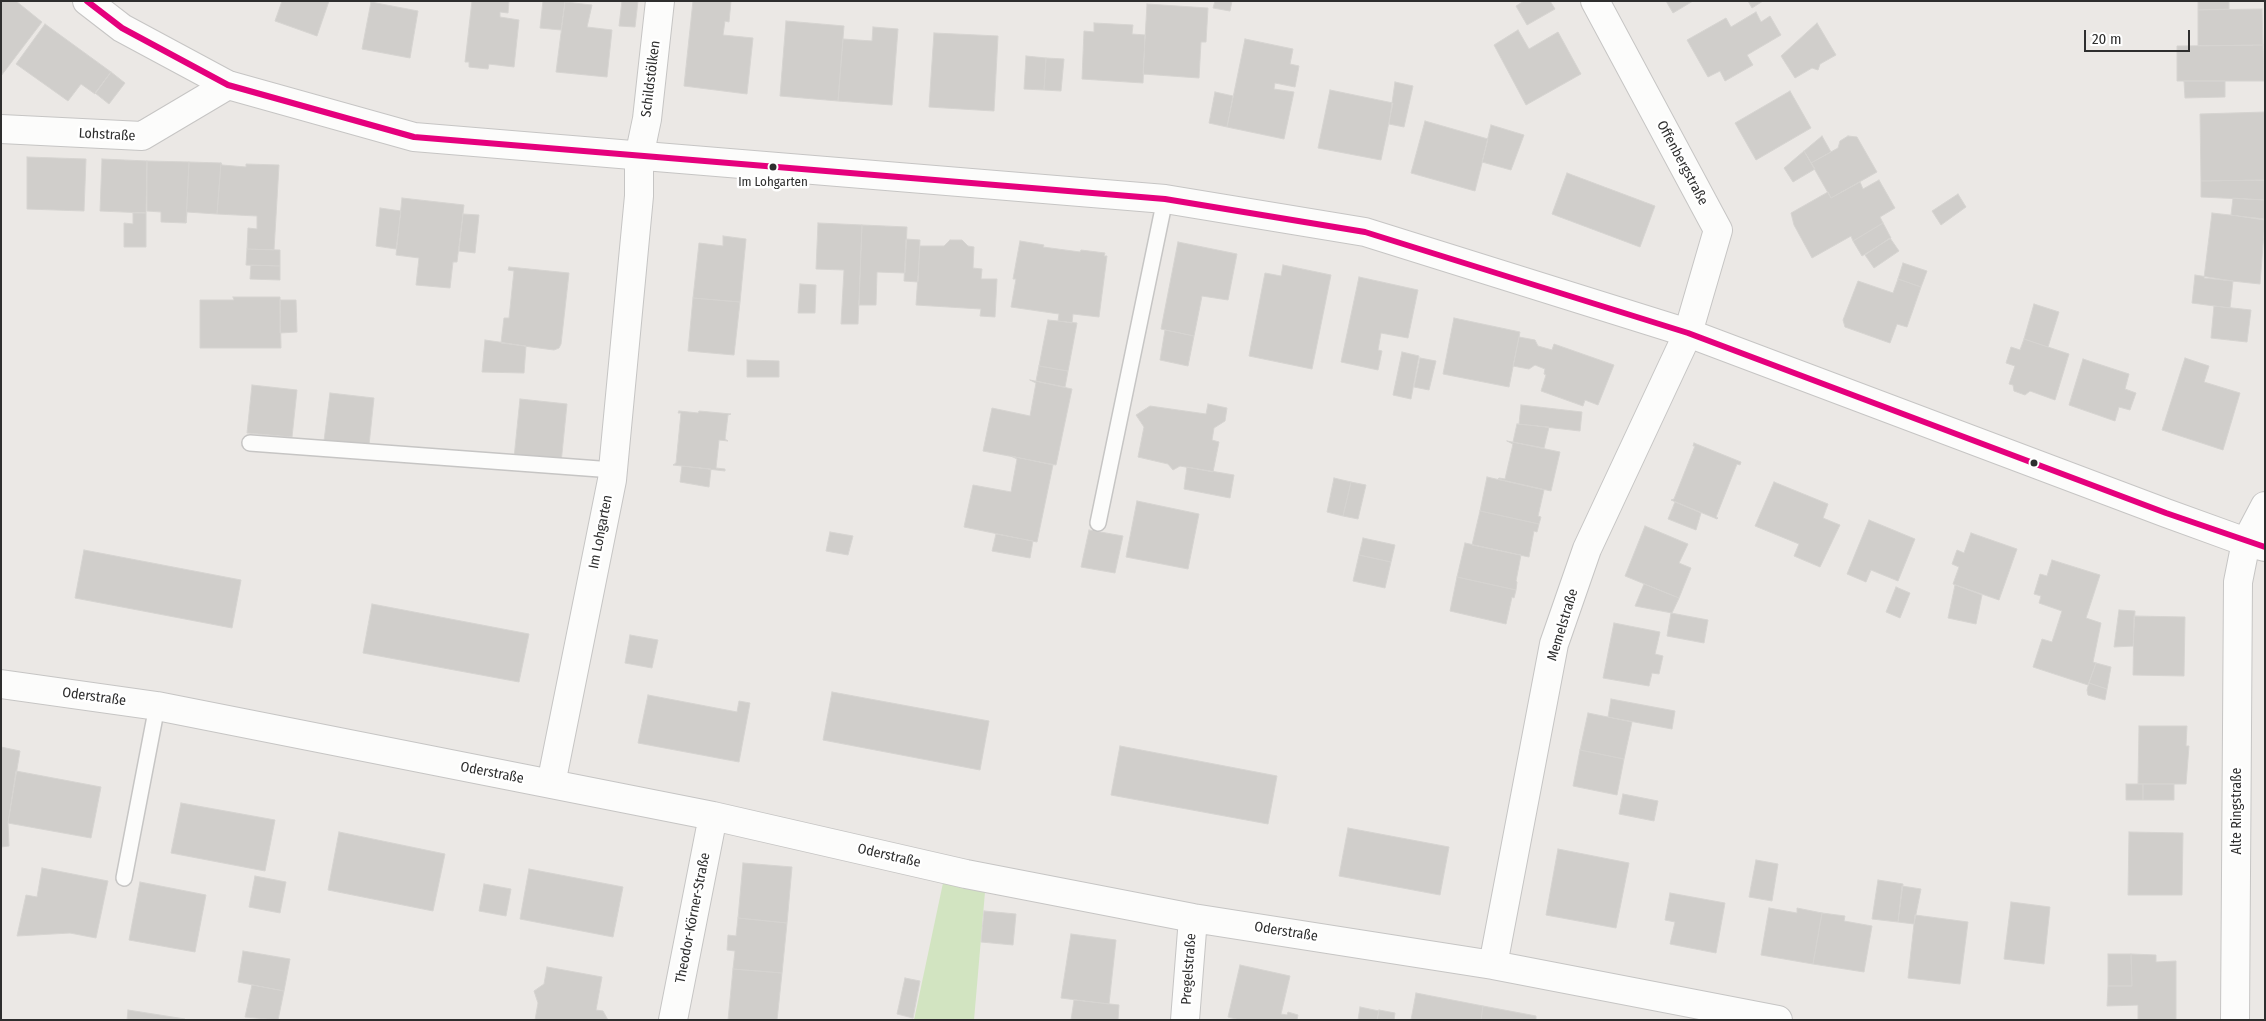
<!DOCTYPE html>
<meta charset="utf-8">
<style>
body{margin:0}
#map{position:relative;width:2266px;height:1021px;overflow:hidden;background:#ebe8e5;font-family:"Fira Sans Condensed",sans-serif}
canvas{display:block}
.frame{position:absolute;inset:0;border:2px solid #2e2e2e;pointer-events:none}
.scale{position:absolute;left:2084px;top:30px;width:106px;height:22px;box-sizing:border-box;border:2px solid #2e2e2e;border-top:0;padding-left:6px;font-size:15px;line-height:18px;white-space:nowrap;color:#2e2e2e;-webkit-text-stroke:4px #fff;paint-order:stroke}
</style>
<div id="map">
<canvas width="2266" height="1021"></canvas>
<div class="frame"></div>
<div class="scale">20 m</div>
</div>
<script>
const g = document.querySelector('canvas').getContext('2d');
g.lineJoin = 'round';
function fillPath(path, color) {
  g.fillStyle = color;
  g.fill(path, 'evenodd');
}
function poly(rows) {
  const path = new Path2D();
  for (const r of rows) {
    path.moveTo(r[0], r[1]);
    for (let i = 2; i < r.length; i += 2) path.lineTo(r[i], r[i + 1]);
  }
  return path;
}
function strokePath(path, color, width, dash) {
  g.strokeStyle = color;
  g.lineWidth = width;
  g.lineCap = dash ? 'butt' : 'round';
  g.setLineDash(dash || []);
  g.stroke(path);
}
function write(font, color, halo, rows, align = 'center') {
  g.font = font + ' "Fira Sans Condensed",sans-serif';
  g.lineWidth = 5;
  g.setLineDash([]);
  g.textBaseline = 'middle';
  g.strokeStyle = halo;
  g.fillStyle = color;
  for (const [text, x, y, turn = 0] of rows) {
    g.save();
    g.translate(x, y);
    g.rotate((+turn || 0) * Math.PI / 180);
    g.textAlign = isNaN(turn) ? turn : align;
    if (halo) g.strokeText(text, 0, 0);
    g.fillText(text, 0, 0);
    g.restore();
  }
}
fillPath(poly([
 [943,883,985,892,974,1020,914,1020]
]), '#d2e4c1');
const building = poly([
 [1,1,16,1,42,22,1,76,1,1],
 [282,1,329,1,317,36,275,21,282,1],
 [472,1,509,1,508,13,500,12,500,17,519,20,514,67,489,64,488,69,469,67,469,62,465,62,472,1],
 [543,1,565,1,561,30,540,28,543,1],
 [622,1,638,1,635,27,619,26,622,1],
 [693,1,731,1,729,22,725,21,723,35,753,38,747,94,684,86,693,1],
 [1215,1,1232,1,1230,11,1213,8,1215,1],
 [1524,1,1550,1,1555,9,1527,25,1516,6,1524,1],
 [1666,1,1693,1,1673,13,1666,1],
 [1748,1,1763,1,1752,8,1748,1],
 [2198,1,2229,1,2229,9,2198,10,2198,1],
 [371,2,418,11,410,58,362,49,371,2],
 [565,2,592,5,587,27,612,30,607,77,556,72,565,2],
 [1147,4,1208,8,1206,42,1201,42,1199,78,1143,74,1147,4],
 [2262,9,2263,45,2198,46,2198,10,2262,9],
 [1756,12,1761,22,1770,16,1781,35,1747,55,1753,65,1725,81,1720,71,1708,77,1687,40,1726,18,1731,27,1756,12],
 [786,21,844,26,838,101,780,96,786,21],
 [1094,23,1133,25,1132,34,1145,35,1143,83,1082,79,1084,31,1094,32,1094,23],
 [1817,23,1836,55,1820,64,1818,70,1812,68,1795,78,1781,56,1817,23],
 [45,24,111,72,95,94,81,84,68,101,16,64,45,24],
 [873,27,898,29,892,105,838,101,843,39,872,41,873,27],
 [1518,30,1529,49,1558,32,1581,74,1526,105,1494,45,1518,30],
 [934,33,998,36,994,111,929,107,934,33],
 [1245,39,1293,49,1290,64,1299,66,1295,87,1275,83,1274,89,1294,92,1284,139,1227,127,1245,39],
 [2263,45,2264,81,2177,81,2177,46,2263,45],
 [1026,56,1046,58,1044,90,1024,89,1026,56],
 [1046,58,1064,59,1061,91,1044,90,1046,58],
 [111,72,125,83,109,104,95,93,111,72],
 [2184,81,2225,81,2225,97,2185,98,2184,81],
 [1395,82,1413,86,1404,127,1389,124,1395,82],
 [1330,90,1393,103,1381,160,1318,148,1330,90],
 [1790,91,1811,128,1756,160,1735,123,1790,91],
 [1215,92,1233,96,1227,127,1209,123,1215,92],
 [2265,112,2265,180,2201,181,2200,114,2265,112],
 [1425,121,1488,139,1475,191,1411,173,1425,121],
 [1491,125,1524,135,1511,170,1482,162,1491,125],
 [1822,136,1831,152,1811,163,1804,151,1822,136],
 [1848,136,1857,137,1877,172,1831,198,1811,163,1838,148,1840,141,1848,136],
 [1804,151,1815,169,1793,182,1784,168,1804,151],
 [27,157,86,159,84,211,27,209,27,157],
 [102,159,147,161,146,213,100,211,102,159],
 [147,161,189,162,186,223,161,222,161,212,147,211,147,161],
 [189,162,221,163,217,214,187,212,186,223,189,162],
 [221,163,222,165,246,167,246,164,279,165,274,250,247,249,248,228,257,229,257,216,217,214,221,163],
 [1567,173,1655,206,1640,247,1552,214,1567,173],
 [1879,180,1895,208,1880,217,1883,223,1853,241,1851,236,1812,258,1794,225,1791,213,1828,192,1831,198,1860,182,1863,189,1879,180],
 [2264,180,2265,200,2201,197,2201,181,2264,180],
 [1958,194,1966,207,1941,225,1932,211,1958,194],
 [402,198,464,205,457,262,453,262,450,288,416,285,419,258,396,255,402,198],
 [2233,198,2265,200,2264,220,2231,215,2233,198],
 [380,208,401,211,396,249,376,246,380,208],
 [133,213,146,213,146,247,124,247,124,223,133,224,133,213],
 [2212,213,2265,219,2260,284,2204,278,2212,213],
 [463,214,479,215,475,253,459,251,463,214],
 [818,223,862,225,858,324,841,324,844,270,816,269,818,223],
 [1883,223,1891,238,1862,256,1853,241,1883,223],
 [862,225,907,227,905,273,877,272,876,305,859,305,862,225],
 [723,236,746,239,740,302,693,298,699,243,723,246,723,236],
 [1890,238,1899,251,1874,268,1865,255,1890,238],
 [906,239,920,240,918,282,904,281,906,239],
 [950,240,962,240,968,246,974,247,973,268,982,269,981,279,997,279,995,317,980,316,981,309,916,305,920,246,944,246,950,240],
 [1020,241,1044,245,1043,247,1080,252,1081,250,1105,253,1104,256,1107,256,1099,317,1073,314,1072,323,1058,321,1059,314,1011,307,1016,279,1013,279,1020,241],
 [1178,242,1237,254,1228,300,1202,296,1194,336,1161,329,1178,242],
 [247,249,280,250,280,266,246,265,247,249],
 [1903,263,1927,271,1921,287,1898,279,1903,263],
 [251,265,280,266,280,280,250,279,251,265],
 [1283,265,1331,275,1312,369,1249,356,1265,273,1281,276,1283,265],
 [509,267,569,273,561,344,559,348,554,350,501,343,504,318,509,318,514,271,508,270,509,267],
 [2195,275,2233,281,2230,308,2192,303,2195,275],
 [1359,277,1418,290,1408,338,1381,333,1378,350,1382,351,1378,370,1341,362,1359,277],
 [1898,279,1921,287,1907,327,1897,324,1890,343,1845,327,1843,320,1858,281,1893,293,1898,279],
 [800,284,816,285,815,313,798,313,800,284],
 [233,297,280,297,281,348,200,348,200,300,234,300,233,297],
 [693,298,740,302,734,355,688,351,693,298],
 [280,300,296,300,297,332,280,333,280,300],
 [2034,304,2059,312,2048,347,2024,339,2034,304],
 [2214,306,2251,310,2247,342,2211,338,2214,306],
 [1454,318,1520,332,1509,387,1443,374,1454,318],
 [1048,320,1077,323,1068,371,1039,366,1048,320],
 [1165,330,1194,336,1188,366,1160,360,1165,330],
 [1519,337,1535,340,1538,346,1552,350,1554,344,1614,365,1598,405,1585,400,1583,406,1541,391,1546,375,1544,374,1545,369,1535,365,1529,369,1513,366,1519,337],
 [2024,339,2069,354,2055,400,2030,391,2025,395,2014,391,2013,385,2009,384,2015,366,2006,363,2011,347,2020,350,2024,339],
 [485,340,526,346,524,373,482,372,485,340],
 [1402,352,1419,356,1411,399,1393,395,1402,352],
 [1420,358,1436,361,1429,390,1414,387,1420,358],
 [2185,358,2209,366,2204,382,2240,393,2223,450,2162,430,2185,358],
 [2083,359,2129,374,2125,389,2136,393,2130,410,2119,407,2115,421,2069,405,2083,359],
 [747,360,779,361,779,377,747,377,747,360],
 [1039,366,1068,371,1065,387,1036,381,1039,366],
 [1030,380,1072,389,1056,465,983,451,992,408,1030,416,1036,383,1030,380],
 [252,385,297,390,292,437,247,433,252,385],
 [330,393,374,398,369,445,324,441,330,393],
 [520,399,567,404,561,463,514,458,520,399],
 [1208,404,1227,408,1225,421,1214,428,1212,440,1219,442,1213,472,1180,466,1173,470,1168,464,1138,457,1144,427,1136,415,1150,406,1206,414,1208,404],
 [1521,405,1582,412,1580,431,1519,424,1521,405],
 [679,411,698,413,699,411,731,414,728,415,725,439,728,441,719,440,716,468,725,469,725,471,673,465,676,463,681,413,678,413,679,411],
 [1517,424,1549,427,1544,448,1513,442,1517,424],
 [1507,441,1560,452,1551,491,1498,479,1499,478,1505,479,1513,444,1507,441],
 [1694,443,1741,462,1740,465,1737,464,1716,517,1718,518,1717,519,1671,500,1674,499,1695,446,1693,446,1694,443],
 [1011,456,1053,465,1037,542,964,527,973,485,1011,492,1017,459,1011,456],
 [682,466,711,469,709,487,680,482,682,466],
 [1187,467,1234,475,1230,498,1184,489,1187,467],
 [1487,477,1544,490,1538,516,1541,517,1539,524,1480,511,1487,477],
 [1334,478,1351,482,1343,516,1327,512,1334,478],
 [1351,482,1366,485,1358,519,1343,516,1351,482],
 [1774,482,1828,504,1823,518,1840,525,1820,567,1794,556,1799,544,1755,526,1774,482],
 [1137,501,1199,514,1188,569,1126,557,1137,501],
 [1675,502,1701,513,1696,530,1668,519,1675,502],
 [1480,511,1539,524,1537,532,1534,531,1529,557,1472,545,1480,511],
 [1869,520,1915,539,1898,581,1871,570,1866,582,1847,574,1869,520],
 [1645,526,1688,544,1679,563,1691,568,1679,598,1625,576,1645,526],
 [1089,530,1123,536,1115,573,1081,567,1089,530],
 [830,532,853,536,848,555,826,551,830,532],
 [1971,533,2017,549,1999,600,1953,584,1959,567,1952,564,1957,550,1964,553,1971,533],
 [996,534,1033,541,1030,558,992,551,996,534],
 [1363,538,1395,545,1391,562,1359,555,1363,538],
 [1465,543,1521,555,1516,581,1517,582,1516,590,1457,577,1465,543],
 [84,550,241,580,232,628,75,598,84,550],
 [1359,555,1391,562,1385,588,1353,581,1359,555],
 [2052,560,2100,575,2086,618,2101,623,2093,662,2096,663,2088,685,2033,667,2042,639,2052,642,2062,611,2039,603,2041,596,2034,594,2040,574,2047,576,2052,560],
 [1457,577,1516,590,1514,598,1512,597,1506,624,1450,611,1457,577],
 [1644,584,1679,598,1672,613,1635,606,1644,584],
 [1955,585,1982,595,1976,624,1948,618,1955,585],
 [1896,587,1910,593,1900,618,1886,612,1896,587],
 [372,604,529,634,519,682,363,653,372,604],
 [2119,610,2135,611,2133,646,2114,647,2119,610],
 [1671,613,1708,620,1704,643,1667,636,1671,613],
 [2134,616,2185,617,2184,676,2133,675,2134,616],
 [1614,623,1660,632,1655,654,1663,656,1659,674,1652,673,1649,686,1603,678,1614,623],
 [630,635,658,640,652,668,625,663,630,635],
 [2096,663,2111,667,2107,689,2089,683,2096,663],
 [2089,683,2107,689,2105,700,2088,695,2087,690,2089,683],
 [832,692,989,721,980,770,823,740,832,692],
 [648,695,737,712,739,701,750,703,739,762,638,743,648,695],
 [1611,699,1675,711,1672,729,1608,717,1611,699],
 [1588,713,1632,722,1624,759,1580,750,1588,713],
 [2139,726,2187,726,2186,746,2189,746,2186,784,2138,784,2139,726],
 [1120,746,1277,776,1268,824,1111,795,1120,746],
 [1,747,20,751,8,823,9,846,1,847,1,747],
 [1580,750,1624,759,1617,795,1573,786,1580,750],
 [16,771,101,787,91,838,8,823,16,771],
 [2126,784,2143,784,2143,800,2126,800,2126,784],
 [2143,784,2174,784,2174,800,2143,800,2143,784],
 [1623,794,1658,801,1654,821,1619,814,1623,794],
 [181,803,275,820,265,871,171,853,181,803],
 [1348,828,1449,847,1440,895,1339,876,1348,828],
 [339,832,445,854,433,911,328,890,339,832],
 [2129,832,2183,833,2182,895,2128,895,2129,832],
 [1558,849,1629,863,1616,928,1546,915,1558,849],
 [1756,860,1778,864,1772,901,1749,897,1756,860],
 [743,863,792,867,787,923,738,918,743,863],
 [42,868,108,881,96,938,70,933,17,936,26,895,37,897,42,868],
 [529,869,623,887,613,937,520,919,529,869],
 [255,876,286,882,280,913,249,907,255,876],
 [1878,880,1903,884,1898,922,1872,919,1878,880],
 [140,882,206,895,195,952,129,940,140,882],
 [484,884,511,889,506,916,479,911,484,884],
 [1902,886,1921,889,1914,924,1898,922,1902,886],
 [1670,893,1725,903,1716,953,1670,944,1675,922,1665,920,1670,893],
 [2011,902,2050,907,2044,964,2004,959,2011,902],
 [1769,908,1797,913,1797,908,1822,913,1813,964,1761,955,1769,908],
 [984,911,1016,914,1013,945,981,942,984,911],
 [1822,913,1845,916,1844,921,1872,926,1864,972,1813,964,1822,913],
 [1915,915,1968,922,1960,984,1908,978,1915,915],
 [738,918,787,923,782,973,733,969,735,951,727,950,728,935,736,936,738,918],
 [1071,934,1116,940,1109,1004,1061,998,1071,934],
 [243,951,290,959,284,991,238,982,243,951],
 [2108,954,2131,954,2132,986,2108,986,2108,954],
 [2131,954,2156,955,2156,962,2176,961,2176,1020,2138,1020,2138,1005,2107,1006,2108,986,2132,986,2131,954],
 [1240,965,1290,976,1281,1014,1287,1015,1288,1012,1298,1015,1297,1020,1240,1020,1228,1017,1240,965],
 [547,967,602,977,596,1010,603,1011,608,1020,535,1020,538,1003,534,991,544,984,547,967],
 [733,969,782,973,777,1020,728,1020,733,969],
 [905,978,920,981,913,1018,897,1014,905,978],
 [252,985,284,991,278,1020,245,1017,252,985],
 [1416,993,1483,1006,1481,1020,1411,1020,1416,993],
 [1074,1000,1119,1005,1118,1020,1071,1020,1074,1000],
 [1483,1006,1536,1016,1536,1020,1481,1020,1483,1006],
 [1360,1007,1379,1011,1377,1020,1358,1020,1360,1007],
 [128,1010,185,1019,185,1020,127,1020,128,1010],
 [1379,1010,1395,1013,1394,1020,1377,1020,1379,1010]
]);
fillPath(building, '#d0cecb');
strokePath(building, '#d6d4d1', 1);
const lane = poly([
 [250,443,613,470],
 [1098,523,1165,199],
 [124,878,157,706]
]);
const street = poly([
 [1,129,142,136,228,85],
 [1,684,157,706,713,816,966,874,1193,918,1493,965,1778,1020],
 [551,784,612,480,639,196,639,157,647,119,660,1],
 [1493,965,1554,644,1587,549,1688,333,1718,230,1595,1],
 [673,1020,713,816],
 [1185,1020,1193,918],
 [2235,1020,2238,582,2246,542,2265,506]
]);
const secondary = poly([
 [87,1,122,28,228,85,414,137,1165,199,1365,232,1688,333,2166,513,2246,542,2265,547]
]);
strokePath(lane, '#c6c5c4', 18);
strokePath(street, '#c6c5c4', 30);
strokePath(secondary, '#c6c5c4', 30);
strokePath(lane, '#fcfcfb', 15);
strokePath(street, '#fcfcfb', 28);
strokePath(secondary, '#fcfcfb', 28);
strokePath(poly([
 [87,1,122,28,228,85,414,137,1165,199,1365,232,1688,333,2166,513,2265,547]
]), '#e5007d', 6);
for (const [x, y, r, color] of [
 [773,167,4.5,"#2e2e2e"],
 [2034,463,4.5,"#2e2e2e"]
]) {
  const dot = new Path2D();
  dot.arc(x, y, r, 0, 2 * Math.PI);
  g.fillStyle = color;
  g.fill(dot);
  strokePath(dot, '#fff', 2);
}
write('13px', '#2e2e2e', '#fff', [
 ["Im Lohgarten",773,182]
]);
write('14px', '#2e2e2e', '#fff', [
 ["Schildstölken",651,79,-83],
 ["Lohstraße",107,135,3],
 ["Offenbergstraße",1682,163,62],
 ["Im Lohgarten",601,532,-79],
 ["Memelstraße",1563,625,-73],
 ["Oderstraße",94,697,8],
 ["Oderstraße",492,773,11],
 ["Alte Ringstraße",2237,811,-90],
 ["Oderstraße",889,856,13],
 ["Theodor-Körner-Straße",693,918,-79],
 ["Oderstraße",1286,932,9],
 ["Pregelstraße",1189,969,-86]
]);
</script>
